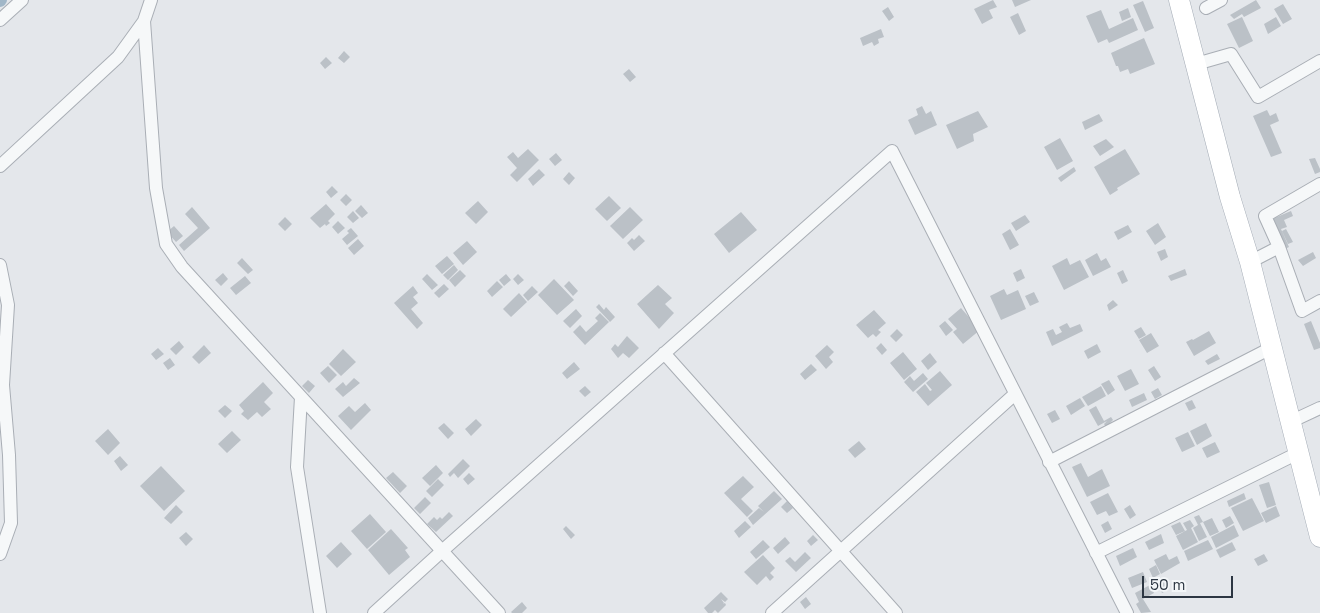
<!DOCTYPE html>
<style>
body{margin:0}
#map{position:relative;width:1320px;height:613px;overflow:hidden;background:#e4e7eb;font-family:"Space Grotesk",sans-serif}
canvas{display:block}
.scale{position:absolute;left:1142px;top:576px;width:91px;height:22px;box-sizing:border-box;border:2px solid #2c3642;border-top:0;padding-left:6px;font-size:15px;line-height:18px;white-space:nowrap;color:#2c3642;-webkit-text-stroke:4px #f3f6f8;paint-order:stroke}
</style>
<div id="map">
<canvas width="1320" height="613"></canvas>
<div class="scale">50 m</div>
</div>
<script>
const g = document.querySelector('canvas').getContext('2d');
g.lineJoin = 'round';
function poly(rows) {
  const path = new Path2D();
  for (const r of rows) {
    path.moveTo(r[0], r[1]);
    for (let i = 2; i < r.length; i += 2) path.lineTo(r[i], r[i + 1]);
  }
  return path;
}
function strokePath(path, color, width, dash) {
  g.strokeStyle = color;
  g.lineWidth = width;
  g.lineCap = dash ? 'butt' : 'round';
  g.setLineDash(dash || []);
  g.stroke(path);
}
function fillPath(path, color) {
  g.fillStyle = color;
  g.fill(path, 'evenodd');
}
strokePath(poly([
 [0,1,1,0]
]), '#a1b7c8', 12);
fillPath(poly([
 [993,0,997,7,989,10,993,18,982,24,974,9],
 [1012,0,1031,0,1015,7],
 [1256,0,1261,8,1244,17,1242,14,1234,19,1230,15],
 [1143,1,1154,28,1145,32,1133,5],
 [1283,4,1292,19,1283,24,1274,9],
 [888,7,894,17,889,21,882,11],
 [1128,8,1131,17,1122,21,1119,12],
 [1101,10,1109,29,1133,18,1138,30,1109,43,1107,39,1098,43,1086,16],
 [1018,13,1026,31,1019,35,1010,17],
 [1242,17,1253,41,1239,48,1227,24],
 [1276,17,1281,26,1268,34,1264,24],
 [881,29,884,37,878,39,879,43,874,46,872,42,863,46,860,38],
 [1144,38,1155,64,1130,74,1128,69,1120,72,1118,66,1116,66,1111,53],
 [344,51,350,57,344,63,338,58],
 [326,57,332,63,325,69,320,63],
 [629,69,636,77,630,82,623,74],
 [922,106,926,114,931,111,937,125,915,135,908,120,918,115,916,109],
 [1267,110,1270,116,1276,113,1279,121,1270,125,1282,153,1271,157,1253,116],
 [978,111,988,127,973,134,974,141,957,149,946,125],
 [1099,114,1103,121,1085,130,1082,122],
 [1060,138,1073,161,1057,170,1044,147],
 [1106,139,1114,147,1100,156,1093,146],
 [528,149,539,160,517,182,510,175,517,168,507,157,513,152,518,158],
 [1125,149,1140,174,1117,188,1118,190,1110,195,1094,167],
 [556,153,562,160,555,166,549,159],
 [1315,158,1320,169,1320,172,1315,174,1309,159],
 [1074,167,1076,171,1061,182,1058,178],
 [539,169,545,175,533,186,528,179],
 [569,172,575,178,569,185,563,179],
 [332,186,338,192,331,198,326,192],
 [346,194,352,200,346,206,340,200],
 [609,196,621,208,607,221,595,209],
 [478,201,488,212,476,224,465,213],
 [326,204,335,214,328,221,330,223,326,226,325,224,320,228,310,218],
 [361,205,368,213,362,218,355,211],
 [192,207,210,228,184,251,179,245,198,228,185,214],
 [630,207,643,220,623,239,610,226],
 [353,211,359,218,353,223,347,217],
 [1291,211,1293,216,1284,220,1287,227,1281,229,1289,247,1285,249,1272,219],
 [741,212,757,230,729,253,714,234],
 [1025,215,1030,222,1016,231,1011,223],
 [285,217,292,224,285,231,278,224],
 [338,221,345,228,338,234,332,227],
 [1158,223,1166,237,1155,245,1146,231],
 [1128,225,1132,232,1118,240,1114,232],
 [174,226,183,236,176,242,167,232],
 [351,228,358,236,347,245,342,239,349,233,347,231],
 [1010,229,1019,245,1010,250,1002,234],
 [1286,229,1293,242,1288,244,1282,231],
 [639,235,645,241,634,251,627,243,632,238,634,240],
 [358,239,364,246,354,255,348,248],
 [467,241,477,252,463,265,453,253],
 [1165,249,1168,257,1161,261,1157,252],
 [1313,252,1316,258,1303,266,1298,260],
 [1097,253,1101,261,1106,258,1111,267,1093,276,1085,260],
 [447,256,454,264,442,274,435,266],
 [242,258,253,270,248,274,237,263],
 [1067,258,1070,265,1080,260,1089,277,1064,290,1052,266],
 [454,265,458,270,448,280,443,275],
 [1021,269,1025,278,1017,282,1013,273],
 [1185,269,1187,275,1171,281,1168,276],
 [460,270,466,276,455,287,449,280],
 [1123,270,1128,281,1122,284,1117,273],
 [223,273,228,279,221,286,215,280],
 [427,274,438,285,432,290,422,279],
 [506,274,511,280,504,286,499,280],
 [518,274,524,280,518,285,513,279],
 [245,276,251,283,236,295,230,288],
 [554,279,574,300,557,315,538,295],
 [497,281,503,287,492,297,487,291],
 [569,281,578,291,573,296,564,286],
 [444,284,449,289,439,298,434,293],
 [658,285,672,298,665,304,674,313,659,329,637,304],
 [413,286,418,293,413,297,418,303,411,309,423,323,417,329,394,303],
 [532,286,538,292,528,301,523,295],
 [1004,289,1007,295,1018,290,1026,309,1001,320,990,296],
 [1034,292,1039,302,1030,306,1025,296],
 [519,293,527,302,511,317,503,309],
 [1113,300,1118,305,1109,311,1107,305],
 [599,304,604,310,606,307,615,317,610,322,596,307],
 [961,308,980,330,963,344,953,332,957,329,948,319],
 [576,309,582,316,570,328,563,321],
 [874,310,886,323,878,330,881,332,876,337,873,334,868,338,856,325],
 [600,313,609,322,585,345,573,332,580,325,586,332,598,321,595,318],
 [945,321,953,330,946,336,939,326],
 [1311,321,1320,343,1320,348,1314,350,1304,324],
 [1067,323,1070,328,1080,324,1083,331,1052,346,1046,332,1053,329,1056,335,1062,332,1059,327],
 [1141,327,1146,335,1139,339,1134,331],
 [897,329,903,335,896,342,890,336],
 [1209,331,1216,343,1194,356,1186,342,1192,339,1193,340],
 [1151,333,1159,346,1147,353,1139,340],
 [627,336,639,348,629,358,623,353,618,358,611,349,615,344,618,347],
 [179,341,184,347,176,355,170,349],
 [881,343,887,350,882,355,876,348],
 [1097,344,1101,352,1088,359,1084,351],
 [204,345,211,353,199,364,192,357],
 [827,345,834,352,829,357,833,362,826,369,815,356],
 [158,348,164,354,156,360,151,354],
 [343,349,356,362,341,376,329,364],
 [903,352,917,369,904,380,890,363],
 [930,353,937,362,928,370,921,361],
 [1217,354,1220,359,1208,365,1205,361],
 [170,358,175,365,168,370,163,363],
 [574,362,580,369,567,379,562,373],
 [811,364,817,370,805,380,800,374],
 [328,366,337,375,329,383,320,373],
 [1154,366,1161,377,1155,381,1148,370],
 [1131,369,1139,384,1125,391,1117,376],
 [940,371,952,385,928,406,916,392,925,384,930,391,932,390,926,383],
 [923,373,928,379,913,392,904,382,910,376,914,381],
 [354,378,360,383,343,397,335,389,343,382,346,386],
 [308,380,315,386,309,393,302,386],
 [1109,380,1115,390,1108,395,1101,384],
 [263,382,273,393,264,402,271,409,262,417,257,412,248,420,241,414,244,411,239,405],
 [585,386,591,392,585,397,579,391],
 [1101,386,1106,396,1088,406,1082,397],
 [1158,388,1162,395,1155,399,1151,392],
 [1144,393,1147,400,1132,407,1129,400],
 [1080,398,1085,406,1071,415,1066,406],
 [1192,400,1196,408,1189,411,1185,403],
 [365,403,371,410,351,430,338,416,349,406,355,412],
 [225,405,232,411,225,418,218,411],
 [1096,406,1104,421,1111,417,1113,420,1106,427,1104,424,1107,421,1098,426,1089,410],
 [1055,410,1060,419,1052,423,1047,414],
 [476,419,482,425,471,436,465,429],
 [444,423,454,433,448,439,438,428],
 [1206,423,1212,436,1197,445,1190,431],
 [108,429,120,443,108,455,95,441],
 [232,431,241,440,227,453,218,444],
 [1188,432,1195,446,1182,452,1175,438],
 [859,441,866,449,855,458,848,450],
 [1215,442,1220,452,1207,458,1202,448],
 [120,456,128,465,121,471,114,461],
 [463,459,470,466,458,478,454,473,450,477,448,474],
 [1081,463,1088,477,1102,469,1110,486,1087,497,1072,467],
 [436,465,443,473,430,486,422,478],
 [161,466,185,491,164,511,140,486],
 [393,472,407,486,400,493,386,478],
 [469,473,475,479,468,485,463,479],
 [743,476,754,487,741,499,753,511,747,517,724,493],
 [438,479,444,485,432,497,426,491],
 [1269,482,1276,505,1267,508,1259,485],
 [774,491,782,499,753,525,748,518,759,508,764,512,758,506],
 [1108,493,1118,512,1109,516,1106,511,1097,515,1090,502],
 [1244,493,1246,499,1229,507,1227,501],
 [425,497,431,503,420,514,414,508],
 [1252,498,1264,521,1243,531,1231,508],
 [787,501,793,508,787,513,781,507],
 [176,505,183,512,171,524,164,518],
 [1130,505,1136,515,1130,519,1124,509],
 [1276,506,1280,516,1266,523,1261,513],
 [449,512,453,516,436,532,427,524,434,517,437,520,440,517,442,519],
 [370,514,386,532,367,549,351,531],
 [1199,515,1203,522,1200,523,1207,537,1199,541,1193,528,1198,525,1194,517],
 [1230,516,1234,523,1226,528,1222,520],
 [1212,518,1219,532,1210,536,1203,522],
 [1190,520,1194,526,1191,528,1198,542,1183,550,1176,536,1187,530,1183,523],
 [745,521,751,527,739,538,734,531],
 [1108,521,1112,529,1105,533,1101,525],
 [1180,522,1185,531,1176,535,1171,526],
 [1234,525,1239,536,1216,548,1211,537],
 [566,526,575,535,571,539,563,529],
 [391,529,408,548,405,550,410,557,389,575,368,550],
 [186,532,193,539,186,546,179,538],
 [1161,534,1164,543,1149,550,1145,542],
 [813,535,818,540,811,546,807,541],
 [785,537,790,543,778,554,773,548],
 [763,540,770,547,756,559,750,552],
 [1208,540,1213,549,1188,561,1184,551],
 [341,542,352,554,337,568,326,556],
 [1232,542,1236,550,1220,558,1216,550],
 [1133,548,1137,557,1120,566,1116,556],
 [805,552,811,558,796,572,785,561,790,557,795,562],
 [1166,554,1169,560,1177,556,1180,563,1161,574,1154,560],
 [1264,554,1268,561,1258,566,1254,559],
 [763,555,775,568,770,573,774,577,770,581,766,576,757,585,744,572],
 [1156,565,1160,574,1153,578,1149,569],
 [1143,572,1147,582,1132,588,1128,578],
 [1164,582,1168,590,1162,593,1158,585],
 [1150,585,1154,593,1143,599,1151,612,1141,613,1136,604,1139,602,1135,593],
 [721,592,728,599,725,602,721,599,724,603,723,604,725,603,726,605,718,613,715,610,712,613,708,613,704,608],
 [806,597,811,604,805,609,800,602],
 [522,602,527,608,522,613,512,613,511,612]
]), '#bbc1c7');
const minor = poly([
 [1206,8,1221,0],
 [0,20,22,0],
 [144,21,156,188,166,244,182,267,499,613],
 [1196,64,1231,54,1258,97,1320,61],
 [0,166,118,57,144,21,151,0],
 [1279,247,1265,216,1320,184],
 [1250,262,1279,247,1302,311,1320,301],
 [0,265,8,305,3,385,9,455,11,523,0,554],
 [664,353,896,613],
 [301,397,297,467,320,613],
 [1290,422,1320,408],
 [1049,462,1271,348],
 [1096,553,1298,453],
 [374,613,442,551,892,151,1127,613],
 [772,613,1015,394]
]);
const primary = poly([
 [1179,0,1230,197,1250,262,1320,537]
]);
strokePath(minor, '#a9aeb5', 14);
strokePath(primary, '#a4acb6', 21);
strokePath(minor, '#f6f8f9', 12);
strokePath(primary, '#fff', 20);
</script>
